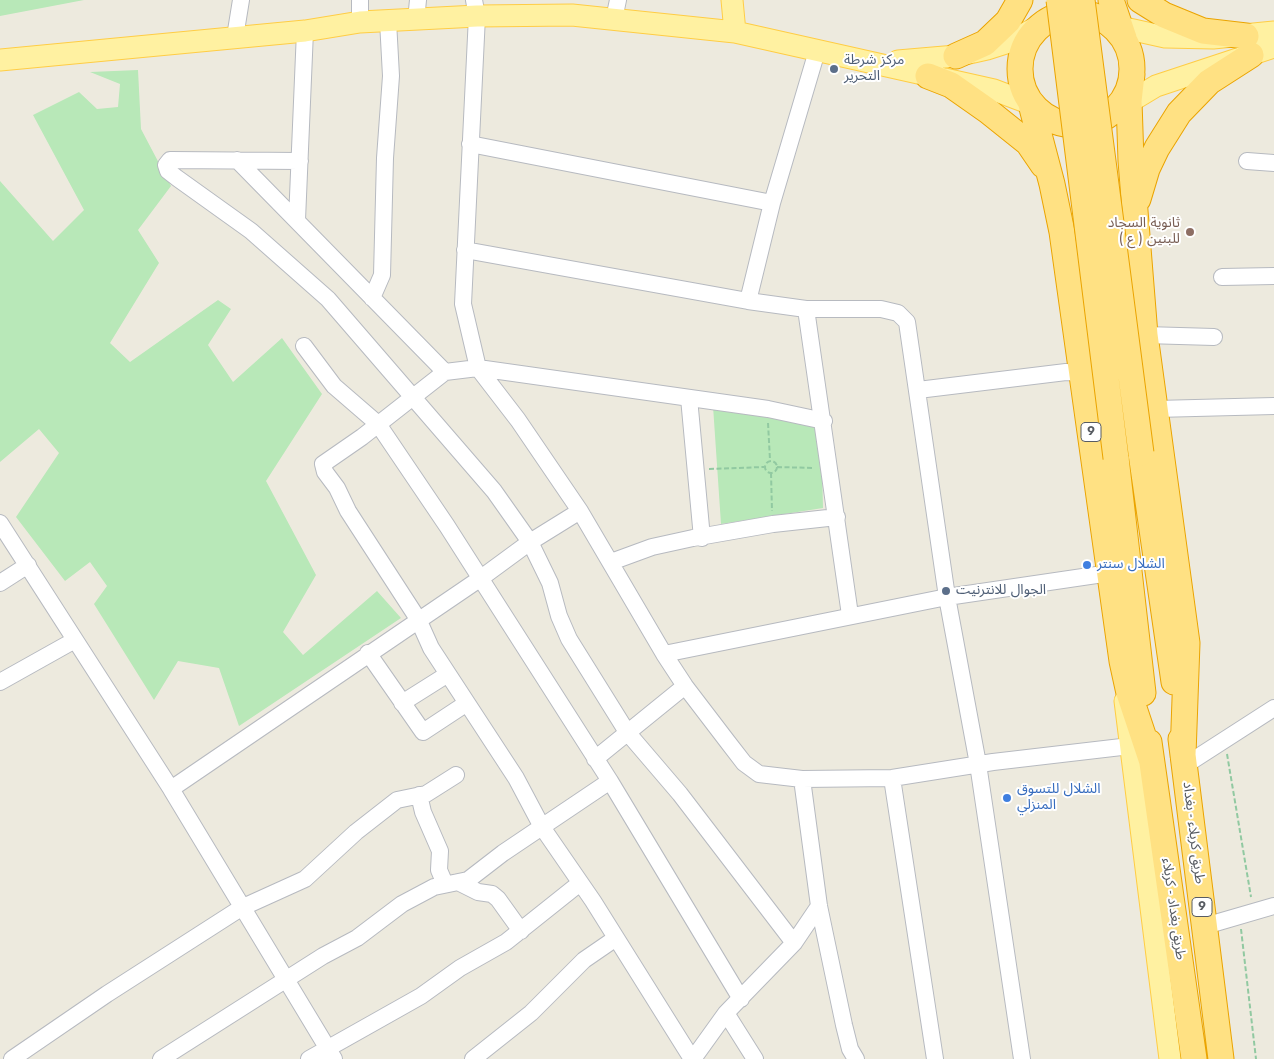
<!DOCTYPE html>
<meta charset="utf-8">
<style>
body{margin:0}
canvas{display:block;background:#edeade}
</style>
<canvas width="1274" height="1059"></canvas>
<script>
const g = document.querySelector('canvas').getContext('2d');
g.lineJoin = 'round';
function fillPath(path, color) {
  g.fillStyle = color;
  g.fill(path, 'evenodd');
}
function poly(rows) {
  const path = new Path2D();
  for (const r of rows) {
    if (r.length === 3) {
      path.moveTo(r[0] + r[2], r[1]);
      path.arc(r[0], r[1], r[2], 0, 2 * Math.PI);
      continue;
    }
    path.moveTo(r[0], r[1]);
    for (let i = 2; i < r.length; i += 2) path.lineTo(r[i], r[i + 1]);
  }
  return path;
}
function strokePath(path, color, width, dash) {
  g.strokeStyle = color;
  g.lineWidth = width;
  g.lineCap = dash ? 'butt' : 'round';
  g.setLineDash(dash || []);
  g.stroke(path);
}
function write(font, color, halo, rows, align = 'center') {
  g.font = font + ' Jost,"Noto Sans Arabic",sans-serif';
  g.lineWidth = 4;
  g.setLineDash([]);
  g.textBaseline = 'middle';
  g.strokeStyle = halo;
  g.fillStyle = color;
  for (const [text, x, y, turn = 0] of rows) {
    g.save();
    g.translate(x, y);
    g.rotate((+turn || 0) * Math.PI / 180);
    g.textAlign = isNaN(turn) ? turn : align;
    if (halo) g.strokeText(text, 0, 0);
    g.fillText(text, 0, 0);
    g.restore();
  }
}
fillPath(poly([
 [0,0,84,0,0,16],
 [138,70,141,129,171,186,138,230,159,263,110,343,130,362,218,300,231,309,208,345,233,382,282,338,322,394,266,481,316,575,283,632,303,655,377,591,401,618,239,726,219,668,178,661,154,700,94,604,107,586,90,562,65,581,16,517,59,453,39,429,0,462,0,181,53,241,84,210,33,115,79,92,97,109,118,107,120,84,90,72],
 [713,406,821,427,823,508,721,524]
]), '#b8e8b8');
const minor = poly([
 [474,0,477,16,463,304,478,368,518,420,580,511,664,654,685,686,727,741,744,763,759,774,802,779,819,906,844,1025,850,1049,856,1059],
 [614,19,618,0],
 [416,20,418,0],
 [360,22,360,0],
 [235,37,241,0],
 [470,144,772,203],
 [237,160,445,372],
 [300,161,170,160,166,165,168,171,177,178,251,231,328,299,494,491,530,542,550,583,559,616,569,639,627,732,680,794,794,943],
 [1247,161,1274,163],
 [297,220,305,31],
 [465,250,748,301,806,309,881,309,898,313,907,322,947,597,978,764,1022,1059],
 [1222,277,1274,276],
 [372,298,382,275,385,158,391,76,388,21],
 [748,301,772,203,817,51],
 [806,309,850,615],
 [1145,335,1214,337],
 [304,346,334,386,378,424,447,526,610,781,741,999],
 [918,390,1066,372,1082,373],
 [689,398,702,538],
 [1156,409,1274,406],
 [0,523,171,789,334,1059],
 [611,562,652,547,693,538,773,524,837,517],
 [0,583,28,565],
 [368,653,423,732,467,703],
 [664,654,947,597,1110,573],
 [0,682,75,640],
 [402,703,448,674],
 [595,759,685,686],
 [1184,766,1274,708],
 [892,778,935,1059],
 [802,779,892,778,993,762,1130,746],
 [171,789,481,578,530,542,580,511],
 [419,795,423,812,440,851,439,870,445,884],
 [458,882,478,892,492,894,498,899,521,931],
 [1205,926,1274,906],
 [726,1013,755,1059],
 [12,1059,107,994,241,908,305,879,356,832,397,800,426,794,456,775],
 [161,1059,323,956,357,938,402,904,434,887,468,880,503,853,610,781],
 [309,1059,421,996,460,968,506,942,580,883],
 [473,1059,531,1013,584,960,616,938],
 [692,1059,593,901,542,827,516,778,431,648,418,619,348,511,337,488,325,472,323,464,362,437,445,372,478,368,768,409,824,421],
 [693,1059,726,1013,794,943,819,906]
]);
const major = poly([
 [732,0,735,32],
 [1102,19,1120,27,1165,37,1213,38,1274,32],
 [0,60,305,31,360,22,477,16,572,15,735,32,994,90,1031,104],
 [898,61,956,56,987,49,1012,41,1044,23],
 [1108,115,1156,86,1274,47],
 [1125,701,1170,1059]
]);
const highway = poly([
 [1111,0,1124,38],
 [1140,0,1164,15,1203,31,1246,36],
 [1076,69,56],
 [956,56,985,43,1008,21,1020,0],
 [1132,74,1129,101,1131,161,1145,335,1187,643,1183,755],
 [928,76,951,85,988,111,1028,143,1043,165],
 [1031,104,1052,184,1062,232,1122,661,1129,693,1151,759],
 [1138,199,1147,169,1157,148,1179,113,1209,82,1251,55],
 [1141,453,1174,682],
 [1116,458,1143,693],
 [1181,739,1221,1059],
 [1149,742,1194,1059]
]);
strokePath(minor, '#b7bac0', 18);
strokePath(major, '#ffcd45', 23);
strokePath(highway, '#eba400', 27);
strokePath(poly([
 [768,423,770,460],
 [771,467,6],
 [777,467,814,468],
 [709,469,764,467],
 [771,473,772,511],
 [1227,754,1251,897],
 [1241,929,1256,1059]
]), '#91c9a1', 2, [5, 2.5]);
strokePath(minor, '#fff', 16);
strokePath(major, '#fff1a1', 21);
strokePath(highway, '#ffe183', 25);
const highwayBridge = poly([
 [1059,0,1116,458],
 [1082,0,1141,453]
]);
strokePath(highwayBridge, '#eba400', 27, []);
strokePath(highwayBridge, '#ffe183', 25);
for (const [x, y, r, color] of [
 [834,69,5,"#5c6f8a"],
 [1190,232,5,"#8d6e63"],
 [1087,565,5,"#3f7fe0"],
 [946,591,5,"#5c6f8a"],
 [1007,798,5,"#3f7fe0"]
]) {
  const dot = new Path2D();
  dot.arc(x, y, r, 0, 2 * Math.PI);
  g.fillStyle = color;
  g.fill(dot);
  strokePath(dot, '#fff', 2);
}
for (const [x, y, w] of [
 [1091,432,20],
 [1202,907,20]
]) {
  const box = new Path2D();
  box.roundRect(x - w / 2, y - 9.5, w, 19, 4);
  g.fillStyle = '#fff';
  g.fill(box);
  strokePath(box, '#585c62', 1);
}
write('bold 12px', '#585c62', null, [
 ["9",1091,432],
 ["9",1202,907]
]);
write('14px', '#4e5e75', '#fff', [
 ["مركز شرطة",844,61],
 ["التحرير",844,77],
 ["الجوال للانترنيت",956,591]
], 'left');
write('14px', '#785e54', '#fff', [
 ["ثانوية السجاد",1180,224],
 ["( ع ) للبنين",1180,240]
], 'right');
write('14px', '#366cbe', '#fff', [
 ["الشلال سنتر",1097,565],
 ["الشلال للتسوق",1017,790],
 ["المنزلي",1017,806]
], 'left');
write('14px', '#585c62', '#fff', [
 ["طريق كربلاء - بغداد",1193,833,83],
 ["طريق بغداد - كربلاء",1173,909,82]
]);
</script>
